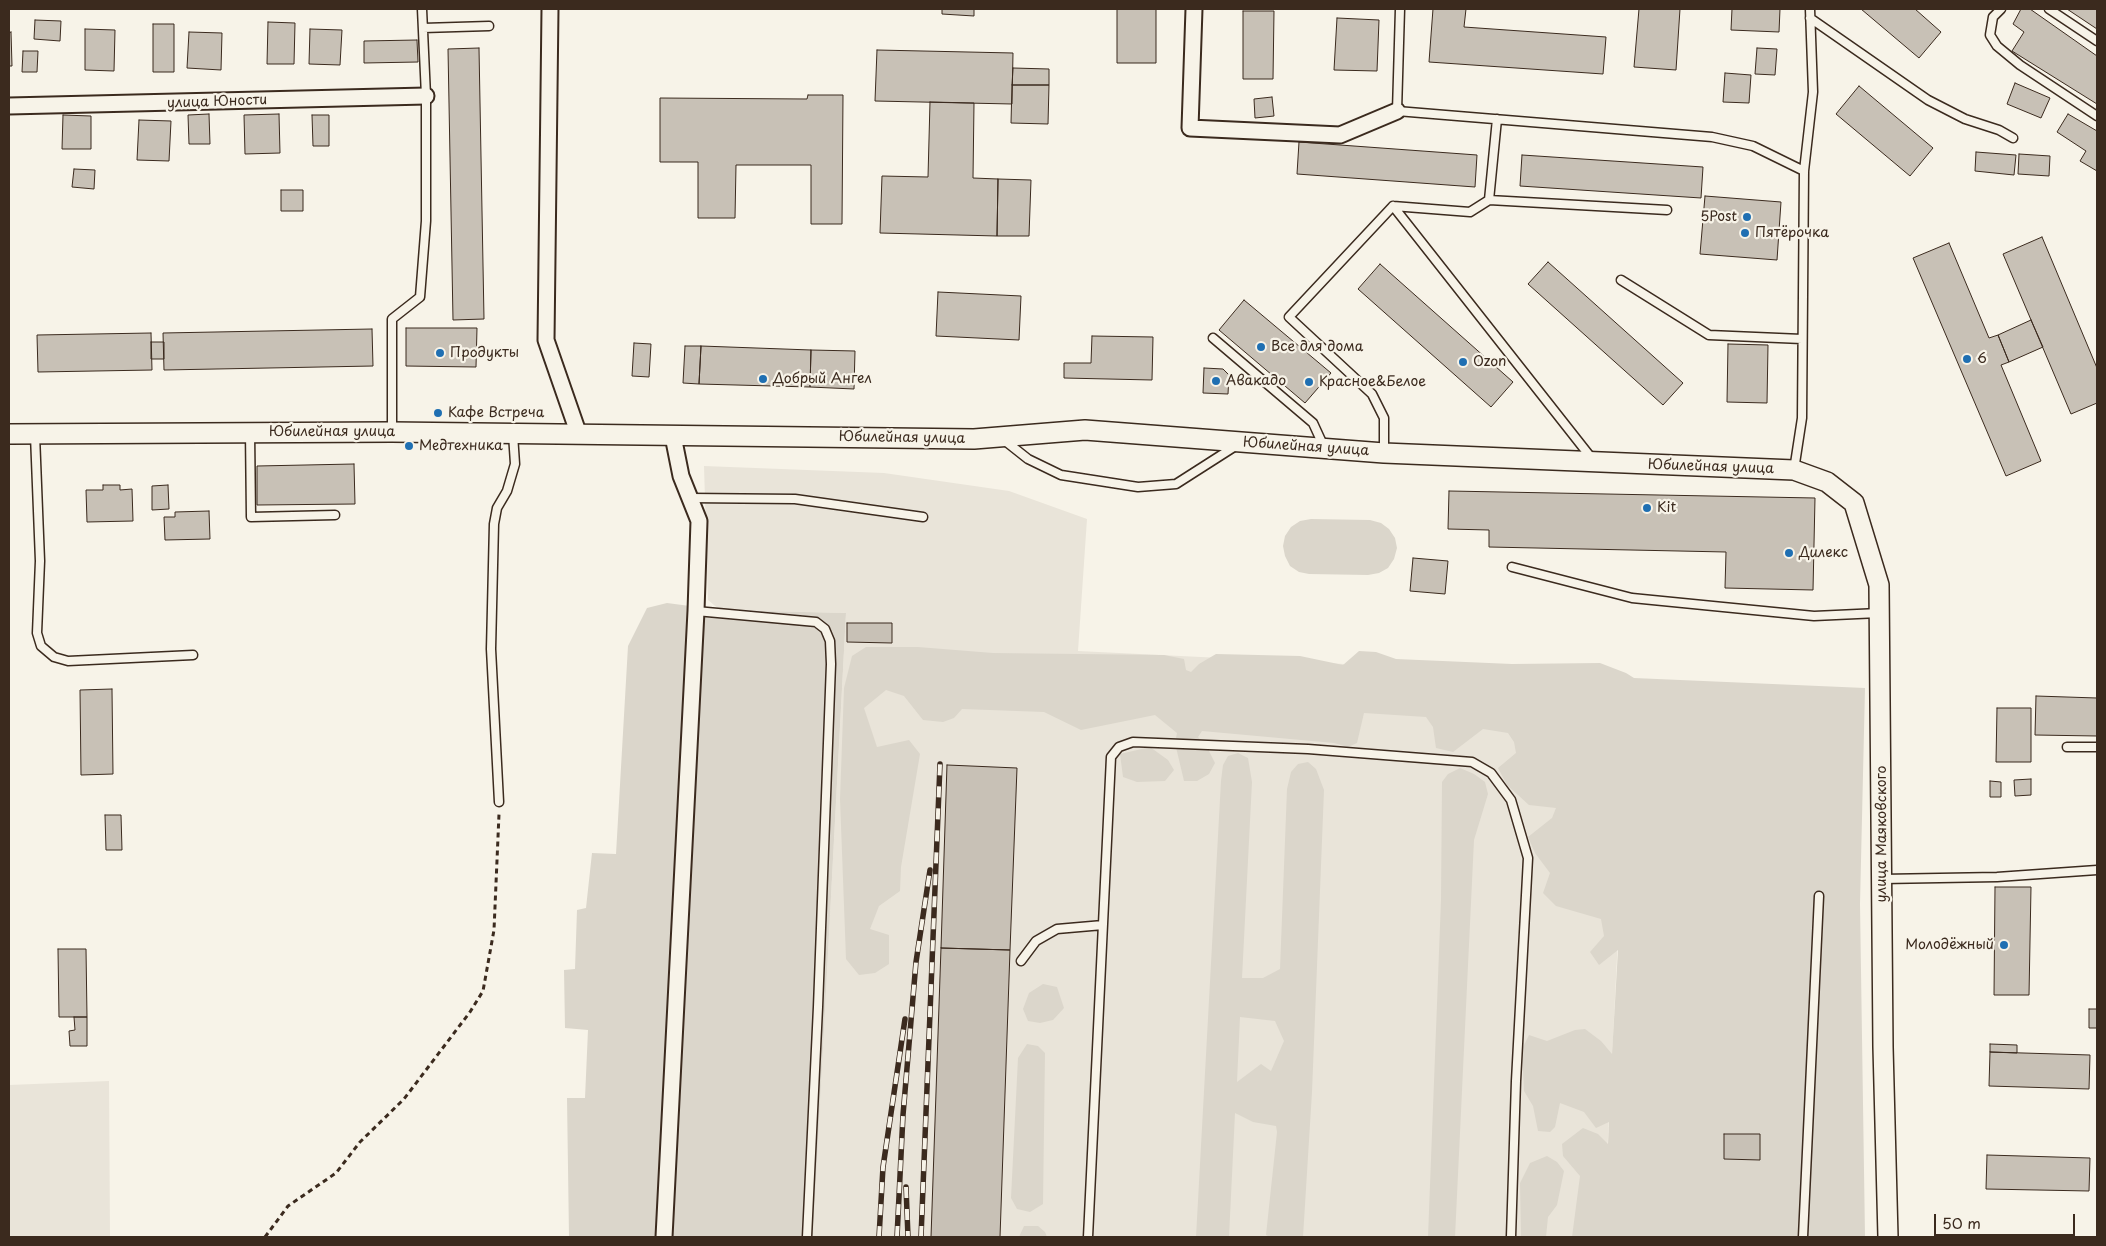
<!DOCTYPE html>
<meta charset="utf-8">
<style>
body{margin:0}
#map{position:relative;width:2106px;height:1246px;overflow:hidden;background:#f7f3e8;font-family:"Playpen Sans",sans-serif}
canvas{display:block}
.frame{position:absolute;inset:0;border:10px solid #3b2a1e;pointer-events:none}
.scale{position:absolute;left:1934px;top:1214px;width:141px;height:22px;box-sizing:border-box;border:2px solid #3b2a1e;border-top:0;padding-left:6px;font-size:15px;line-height:18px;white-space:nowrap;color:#3b2a1e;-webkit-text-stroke:4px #f7f3e8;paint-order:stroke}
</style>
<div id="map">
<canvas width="2106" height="1246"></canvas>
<div class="frame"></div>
<div class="scale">50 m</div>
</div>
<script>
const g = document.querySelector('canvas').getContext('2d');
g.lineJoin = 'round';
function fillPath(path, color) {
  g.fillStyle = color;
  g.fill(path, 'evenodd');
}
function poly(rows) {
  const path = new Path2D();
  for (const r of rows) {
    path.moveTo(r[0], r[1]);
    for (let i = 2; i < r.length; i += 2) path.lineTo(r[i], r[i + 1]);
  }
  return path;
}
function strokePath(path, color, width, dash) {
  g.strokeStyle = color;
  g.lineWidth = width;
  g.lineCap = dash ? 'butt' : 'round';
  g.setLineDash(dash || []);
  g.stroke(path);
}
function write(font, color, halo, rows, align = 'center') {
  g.font = font + ' "Playpen Sans",sans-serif';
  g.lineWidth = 4.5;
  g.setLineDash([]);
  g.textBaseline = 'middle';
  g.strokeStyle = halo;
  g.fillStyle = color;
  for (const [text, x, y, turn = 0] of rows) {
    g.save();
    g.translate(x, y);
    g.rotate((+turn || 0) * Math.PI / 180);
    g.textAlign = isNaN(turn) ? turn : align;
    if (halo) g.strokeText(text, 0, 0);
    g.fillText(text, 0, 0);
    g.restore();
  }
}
fillPath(poly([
 [704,466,884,473,1009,491,1087,519,1078,651,1631,678,1603,1237,813,1237,846,613,720,610,708,600],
 [109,1081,110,1237,9,1237,9,1085]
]), '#e9e4d9');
fillPath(poly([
 [1311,519,1370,520,1381,523,1389,529,1395,538,1397,548,1394,559,1388,568,1379,573,1368,575,1309,574,1299,572,1290,566,1285,556,1283,546,1285,536,1291,527,1300,521],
 [667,603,720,610,846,613,813,1237,569,1237,567,1098,585,1098,588,1030,565,1028,564,970,575,969,577,910,586,908,592,853,616,854,628,646,647,608],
 [866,647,918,647,993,653,1164,655,1184,659,1186,670,1191,672,1199,664,1216,654,1300,656,1343,665,1359,651,1376,652,1396,659,1512,664,1600,663,1626,673,1634,678,1865,688,1860,904,1865,1237,1572,1237,1580,1176,1563,1156,1562,1144,1583,1128,1598,1134,1608,1144,1609,1122,1596,1128,1584,1112,1560,1103,1555,1127,1550,1132,1538,1131,1533,1106,1524,1091,1522,1049,1529,1035,1547,1041,1575,1030,1585,1029,1601,1041,1612,1054,1618,950,1599,965,1590,952,1604,936,1601,919,1556,906,1543,893,1550,873,1535,853,1528,837,1552,818,1556,808,1529,805,1507,785,1498,768,1516,753,1514,742,1508,733,1483,729,1453,752,1436,748,1433,727,1426,717,1364,713,1357,743,1348,747,1334,743,1202,731,1198,737,1208,749,1215,763,1209,774,1197,781,1184,781,1175,743,1177,733,1155,715,1081,730,1044,712,962,709,954,718,943,722,923,720,904,696,886,690,864,708,877,747,909,740,920,754,901,867,900,891,879,906,870,929,889,935,889,964,875,973,859,975,846,959,840,799,844,688,852,656],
 [1150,747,1168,760,1174,770,1165,781,1137,782,1123,777,1120,754],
 [1238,753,1248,758,1252,782,1242,978,1263,978,1280,969,1287,789,1291,772,1298,764,1308,762,1316,769,1324,790,1312,1092,1303,1237,1270,1237,1266,1235,1277,1132,1276,1126,1253,1122,1235,1113,1229,1237,1196,1237,1221,781,1223,765,1228,756],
 [1240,1017,1275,1021,1284,1041,1271,1071,1261,1064,1237,1082],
 [1460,768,1474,774,1485,782,1488,794,1474,840,1455,1237,1428,1237,1441,900,1442,782,1448,774],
 [1043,984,1057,987,1064,1008,1053,1020,1040,1023,1028,1021,1023,1009,1029,993],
 [1027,1044,1038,1046,1045,1053,1043,1204,1030,1212,1017,1209,1011,1198,1018,1058],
 [1547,1156,1557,1162,1564,1171,1557,1205,1548,1217,1546,1237,1521,1237,1520,1183,1530,1163],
 [1024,1226,1038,1226,1045,1232,1047,1237,1019,1237]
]), '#dbd6cb');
const building = poly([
 [942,9,974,9,974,16,942,14,942,9],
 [1117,9,1156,9,1156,63,1117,63,1117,9],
 [1433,9,1466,9,1464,27,1606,37,1603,74,1429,62,1433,9],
 [1639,9,1680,9,1676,70,1634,67,1639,9],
 [1732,9,1780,9,1779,32,1731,30,1732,9],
 [1861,9,1915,9,1941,32,1919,58,1861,9],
 [2021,9,2030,9,2097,56,2097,104,2012,51,2024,32,2013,24,2021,9],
 [2067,9,2097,9,2097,29,2067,9],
 [1243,11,1274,11,1273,79,1243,79,1243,11],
 [1337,18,1379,20,1377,71,1334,70,1337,18],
 [35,20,61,21,60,41,34,39,35,20],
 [268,22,295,23,294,64,267,64,268,22],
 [153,24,174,24,174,72,153,72,153,24],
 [85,29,115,30,114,71,85,70,85,29],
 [310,29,342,30,340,65,309,64,310,29],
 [11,32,12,66,9,66,9,33,11,32],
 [189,32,222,33,221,70,187,68,189,32],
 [417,40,418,62,364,63,364,41,417,40],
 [479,48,484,319,453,320,448,49,479,48],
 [1757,48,1777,49,1775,75,1755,74,1757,48],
 [877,50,1013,53,1012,104,875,101,877,50],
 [23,51,38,51,37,72,22,72,23,51],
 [1013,68,1049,69,1049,85,1012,85,1013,68],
 [1725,73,1751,75,1749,103,1723,102,1725,73],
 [2015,83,2050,98,2041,118,2007,104,2015,83],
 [1012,85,1049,85,1048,124,1011,123,1012,85],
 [1859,86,1933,148,1910,176,1836,114,1859,86],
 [808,95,843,95,842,224,811,224,811,165,736,165,735,218,698,218,698,162,660,162,660,98,807,99,808,95],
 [1272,97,1274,116,1255,118,1254,99,1272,97],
 [930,102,974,103,973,178,998,179,997,236,880,233,882,176,928,177,930,102],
 [209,114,210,144,189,144,188,115,209,114],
 [279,114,280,153,245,154,244,115,279,114],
 [2068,114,2097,131,2097,171,2080,161,2086,151,2057,132,2068,114],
 [63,115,91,116,91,149,62,149,63,115],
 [312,115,329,115,329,146,313,146,312,115],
 [139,120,171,121,169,161,137,160,139,120],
 [1299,142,1477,155,1475,187,1297,174,1299,142],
 [1976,152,2016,155,2014,175,1975,171,1976,152],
 [2019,154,2050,156,2049,176,2018,174,2019,154],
 [1522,155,1703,167,1701,198,1520,186,1522,155],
 [74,169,95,170,94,189,72,187,74,169],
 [998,179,1031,180,1029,236,997,236,998,179],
 [281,190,303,190,303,211,281,211,281,190],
 [1705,196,1781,202,1777,260,1700,254,1705,196],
 [2042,237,2097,368,2097,403,2071,414,2003,254,2042,237],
 [1949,243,1989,338,1998,335,2009,362,2001,365,2041,461,2006,476,1913,258,1949,243],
 [1548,262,1683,383,1663,405,1528,284,1548,262],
 [1380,264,1513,382,1491,407,1358,289,1380,264],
 [938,292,1021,296,1019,340,936,336,938,292],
 [1244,300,1331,373,1305,403,1219,330,1244,300],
 [2031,320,2043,347,2009,362,1998,335,2031,320],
 [406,328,477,328,476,367,406,366,406,328],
 [372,329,373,366,164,370,163,333,372,329],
 [151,333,152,370,38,372,37,335,151,333],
 [1092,336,1153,337,1152,380,1064,378,1064,363,1091,363,1092,336],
 [151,342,164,342,164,359,151,359,151,342],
 [634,343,651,344,649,377,632,376,634,343],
 [1728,344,1768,345,1767,403,1727,402,1728,344],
 [685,346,701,346,699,384,683,383,685,346],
 [701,346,811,350,810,387,699,384,701,346],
 [811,350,855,351,854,389,810,387,811,350],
 [1204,368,1223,369,1229,375,1228,394,1203,393,1204,368],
 [354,464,355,504,257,505,257,466,354,464],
 [103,485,120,485,120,490,132,489,133,521,87,522,86,490,103,490,103,485],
 [168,485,169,509,152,510,152,486,168,485],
 [1449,491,1815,498,1813,590,1725,588,1726,552,1489,547,1489,530,1448,529,1449,491],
 [209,511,210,539,165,540,164,517,175,517,175,512,209,511],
 [1413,558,1448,561,1445,594,1410,591,1413,558],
 [847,623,892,623,892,643,847,642,847,623],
 [112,689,113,774,81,775,80,690,112,689],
 [2036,696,2097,698,2097,736,2035,735,2036,696],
 [1997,708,2031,708,2031,762,1996,762,1997,708],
 [947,765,1017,768,1010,950,941,948,947,765],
 [2031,779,2031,795,2015,796,2014,780,2031,779],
 [1990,781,2001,782,2001,797,1990,797,1990,781],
 [105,815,121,815,122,850,106,850,105,815],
 [1995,887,2031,887,2029,995,1994,995,1995,887],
 [941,948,1010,950,1000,1237,931,1237,941,948],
 [58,949,86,949,87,1017,59,1017,58,949],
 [2089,1009,2097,1009,2097,1028,2089,1028,2089,1009],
 [74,1017,87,1017,87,1046,70,1046,69,1031,75,1030,74,1017],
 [1990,1044,2017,1045,2017,1053,1990,1052,1990,1044],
 [1990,1052,2090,1055,2089,1089,1989,1086,1990,1052],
 [1724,1134,1760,1134,1760,1160,1724,1159,1724,1134],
 [1987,1155,2090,1158,2089,1191,1986,1189,1987,1155]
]);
fillPath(building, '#c8c1b6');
strokePath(building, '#3b2a1e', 1);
const service = poly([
 [1400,9,1397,111,1712,137,1753,146,1804,171],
 [2001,9,1993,17,1990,35,1997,46,2020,65,2097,116],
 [2049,9,2097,41],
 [1810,18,1928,100,1965,119,1999,130,2013,138],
 [423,28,489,26],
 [1489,200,1667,210],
 [1393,206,1593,460],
 [1393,206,1470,212,1489,200,1497,119],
 [1621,280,1709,335,1802,339],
 [1213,338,1313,423,1324,447],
 [250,432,251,517,335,515],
 [392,432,392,319,420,297,426,221,426,96,422,9],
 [35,435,40,561,37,633,41,646,54,657,68,661,193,655],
 [1004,440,1028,459,1061,475,1138,487,1176,484,1237,445],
 [1384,453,1384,418,1372,394,1289,317,1393,206],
 [1794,470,1802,418,1804,171,1813,92,1810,9],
 [689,498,795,499,923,517],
 [1512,567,1632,598,1814,616,1879,613],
 [696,611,816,622,825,629,830,641,831,664,818,1007,807,1237],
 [2067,747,2097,747],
 [499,802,491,649,494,524,497,508,507,491,515,464,513,434],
 [1882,879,1997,877,2097,870],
 [1021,961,1036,941,1057,929,1103,925],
 [1088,1237,1111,757,1119,747,1133,742,1308,749,1472,762,1491,773,1511,800,1528,858,1516,1081,1511,1237],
 [1803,1237,1819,896]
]);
const minor = poly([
 [550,9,546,340,579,435],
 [1194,9,1190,128,1340,135,1397,111],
 [9,106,426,96],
 [664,1237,696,611,699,521,681,476,673,436]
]);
const tertiary = poly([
 [9,434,392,432,974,439,1085,430,1384,453,1794,470,1827,482,1854,503,1879,585,1883,1047,1888,1237]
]);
strokePath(service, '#3b2a1e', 11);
strokePath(minor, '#3b2a1e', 19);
strokePath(tertiary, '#3b2a1e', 22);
strokePath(poly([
 [265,1237,288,1206,336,1173,360,1142,404,1099,470,1012,483,991,494,930,499,814]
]), '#3b2a1e', 3, [5, 4]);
strokePath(service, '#f7f3e8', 8);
strokePath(minor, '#f7f3e8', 15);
strokePath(tertiary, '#f7f3e8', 19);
const rail = poly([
 [906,1187,908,1237],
 [879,1237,883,1167,905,1019],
 [897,1237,903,1115,916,962,930,870],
 [921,1237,940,764]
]);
strokePath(rail, '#3b2a1e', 5.5);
strokePath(rail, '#f7f3e8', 4, [11]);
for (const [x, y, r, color] of [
 [1747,217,5,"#1f6fb2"],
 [1745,233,5,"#1f6fb2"],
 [1261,347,5,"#1f6fb2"],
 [440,353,5,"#1f6fb2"],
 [1967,359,5,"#1f6fb2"],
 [1463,362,5,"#1f6fb2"],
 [763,379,5,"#1f6fb2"],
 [1216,381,5,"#1f6fb2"],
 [1309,382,5,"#1f6fb2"],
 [438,413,5,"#1f6fb2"],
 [409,446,5,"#1f6fb2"],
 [1647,508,5,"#1f6fb2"],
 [1789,553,5,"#1f6fb2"],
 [2004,945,5,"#1f6fb2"]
]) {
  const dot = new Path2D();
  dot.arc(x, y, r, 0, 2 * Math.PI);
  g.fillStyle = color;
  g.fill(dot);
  strokePath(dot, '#f7f3e8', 2);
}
write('14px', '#3b2a1e', '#f7f3e8', [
 ["улица Юности",217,102,-2],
 ["Юбилейная улица",332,432],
 ["Юбилейная улица",902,438,1],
 ["Юбилейная улица",1306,447,4],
 ["Юбилейная улица",1711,467,2],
 ["улица Маяковского",1882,834,-90]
]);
write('14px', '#3b2a1e', '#f7f3e8', [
 ["5Post",1737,217,"right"],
 ["Пятёрочка",1755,233],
 ["Все для дома",1271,347],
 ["Продукты",450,353],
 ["6",1977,359],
 ["Ozon",1473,362],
 ["Добрый Ангел",773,379],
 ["Авакадо",1226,381],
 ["Красное&Белое",1319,382],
 ["Кафе Встреча",448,413],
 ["Медтехника",419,446],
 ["Kit",1657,508],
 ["Дилекс",1799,553],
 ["Молодёжный",1994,945,"right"]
], 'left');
</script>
